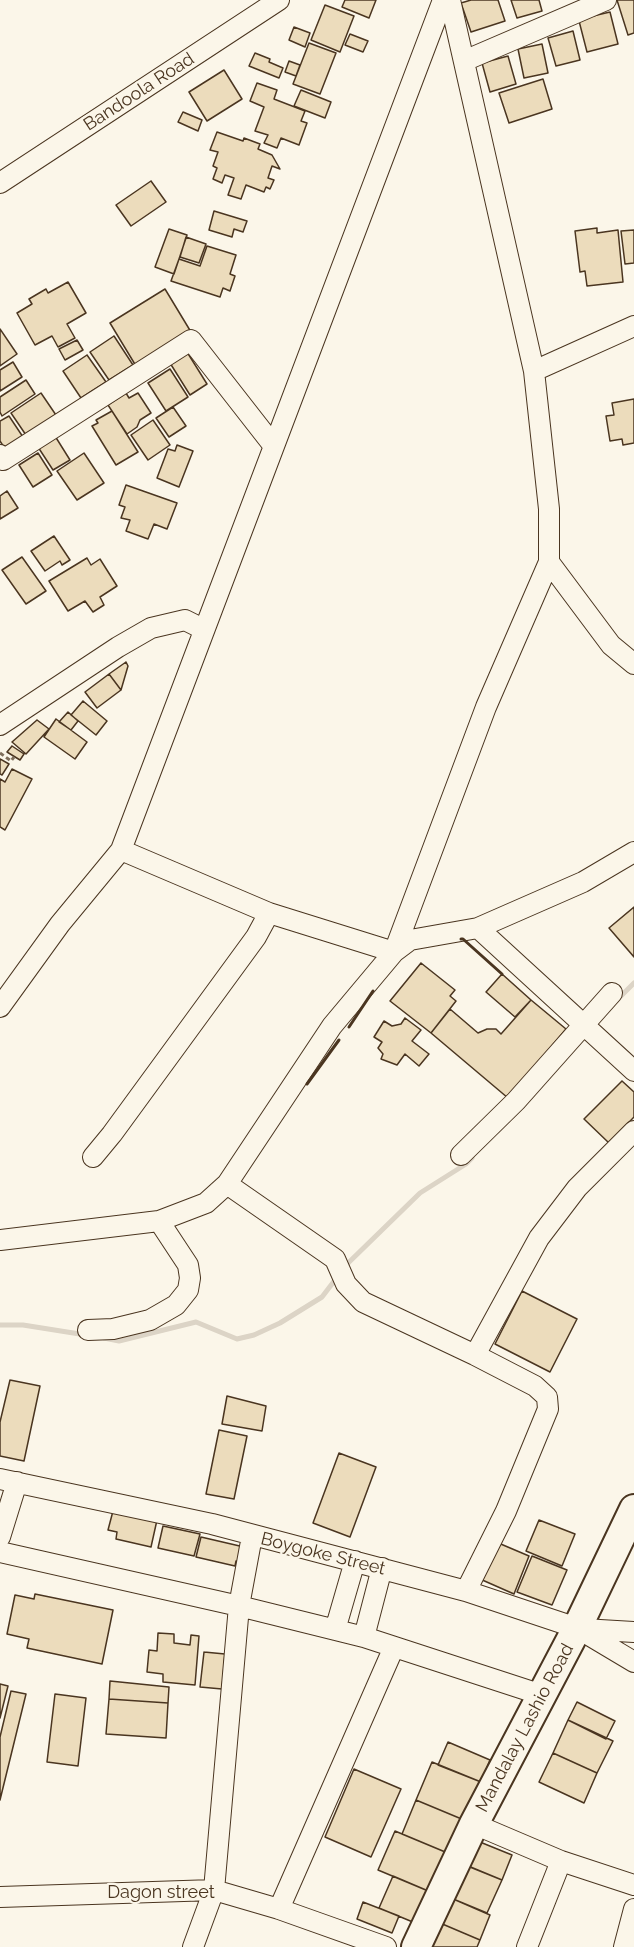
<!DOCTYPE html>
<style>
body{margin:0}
canvas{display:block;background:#fbf6e9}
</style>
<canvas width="634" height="1947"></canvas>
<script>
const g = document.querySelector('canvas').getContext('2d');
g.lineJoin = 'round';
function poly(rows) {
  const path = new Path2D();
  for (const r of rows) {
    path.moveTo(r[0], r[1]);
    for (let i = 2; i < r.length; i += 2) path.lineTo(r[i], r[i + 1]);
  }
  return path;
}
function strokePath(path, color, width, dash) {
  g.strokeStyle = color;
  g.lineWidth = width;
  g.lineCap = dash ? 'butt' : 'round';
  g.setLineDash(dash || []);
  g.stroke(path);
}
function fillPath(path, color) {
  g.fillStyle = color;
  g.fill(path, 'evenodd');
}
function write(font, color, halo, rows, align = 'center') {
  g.font = font + ' Raleway,sans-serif';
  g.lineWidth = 4.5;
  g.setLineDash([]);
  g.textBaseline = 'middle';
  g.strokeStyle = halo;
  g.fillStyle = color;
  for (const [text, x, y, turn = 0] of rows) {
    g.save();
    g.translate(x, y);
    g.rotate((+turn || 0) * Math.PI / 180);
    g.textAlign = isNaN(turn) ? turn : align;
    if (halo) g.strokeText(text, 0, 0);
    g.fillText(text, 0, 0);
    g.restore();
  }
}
strokePath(poly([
 [616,1001,634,983],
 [343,1268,420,1193,466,1164,472,1158],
 [0,1325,23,1325,86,1335],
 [104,1338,119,1341,196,1322,237,1339,254,1335,280,1323,322,1297,338,1276]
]), '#dcd4c6', 5);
const building = poly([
 [345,0,376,0,369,18,342,7,345,0],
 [471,0,498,0,505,21,471,32,461,3,471,0],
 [511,0,539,0,542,11,517,18,511,0],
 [617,0,634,0,634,33,628,35,617,0],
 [325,5,354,16,340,52,311,40,325,5],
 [610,12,618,44,587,52,578,17,593,13,593,16,610,12],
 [294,27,310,33,305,47,289,40,294,27],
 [573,31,580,60,556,66,548,38,573,31],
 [350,34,368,41,363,52,345,45,350,34],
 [309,43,336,53,320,94,293,84,309,43],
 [542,44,548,73,524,78,518,49,542,44],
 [255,53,270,59,269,62,283,68,279,78,249,66,255,53],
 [508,56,516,84,490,92,482,63,508,56],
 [289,61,300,65,296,76,285,72,289,61],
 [224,70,242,99,207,121,189,92,224,70],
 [543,79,552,109,509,123,499,93,543,79],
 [257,83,277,90,274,99,305,111,301,121,307,123,299,145,281,138,277,148,264,143,268,135,255,131,264,107,250,101,257,83],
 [301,90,331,102,325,118,294,106,301,90],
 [183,112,202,120,198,131,178,122,183,112],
 [217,132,243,141,244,138,260,144,258,149,272,155,280,169,272,166,268,178,274,180,270,189,266,187,264,192,246,185,241,199,228,195,234,178,225,175,222,183,213,179,217,168,213,166,218,152,210,150,217,132],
 [151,181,166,202,131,226,116,205,151,181],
 [214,211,247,221,243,232,234,229,232,237,209,230,214,211],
 [597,228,597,233,618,230,623,282,587,286,585,271,580,272,575,231,597,228],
 [169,229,187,235,174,274,155,267,169,229],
 [634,230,634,263,625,264,621,231,634,230],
 [186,237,206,244,199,263,180,257,186,237],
 [207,246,236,255,230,274,235,276,230,291,223,288,220,297,171,281,179,259,200,266,207,246],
 [68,282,86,313,67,324,75,338,58,347,52,336,35,345,17,313,32,304,29,299,46,289,48,293,68,282],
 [165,289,191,332,136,366,110,323,165,289],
 [0,329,17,354,0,366,0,329],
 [114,336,133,365,109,380,90,352,114,336],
 [77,340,83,350,65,360,59,349,77,340],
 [187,352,207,384,190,395,170,363,187,352],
 [87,355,106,382,81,398,63,371,87,355],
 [13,362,22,377,0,391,0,370,13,362],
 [170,369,188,397,166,411,148,383,170,369],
 [26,380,35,394,2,416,0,412,0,397,26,380],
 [41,393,58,418,28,438,11,413,41,393],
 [126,393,129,398,138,393,151,413,140,420,137,427,127,434,108,405,126,393],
 [634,399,634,443,623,445,622,439,610,441,606,416,614,415,612,403,634,399],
 [173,407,186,426,169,437,156,418,173,407],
 [112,411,138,452,116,465,92,426,98,423,96,420,112,411],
 [9,416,25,440,7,452,0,441,0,421,9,416],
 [153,420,170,445,148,460,131,435,153,420],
 [55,436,70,460,53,470,38,447,55,436],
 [177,445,193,451,179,487,157,478,168,449,175,451,177,445],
 [38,453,52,475,33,487,19,465,38,453],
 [84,453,104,483,77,500,57,471,84,453],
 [126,485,177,503,167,529,154,524,148,539,126,531,130,520,121,518,125,507,119,505,126,485],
 [7,491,18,508,0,519,0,496,7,491],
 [54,536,70,560,62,565,60,561,45,571,31,551,54,536],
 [22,557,46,591,26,604,2,570,22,557],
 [87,558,91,565,100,559,117,586,100,597,104,605,93,612,85,601,68,611,49,581,87,558],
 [126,662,128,666,121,690,109,674,126,662],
 [109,674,121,690,97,708,85,692,109,674],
 [83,701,107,721,96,735,71,715,83,701],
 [68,712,78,721,71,730,59,722,68,712],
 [56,719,87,742,75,759,44,737,56,719],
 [37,720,49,729,26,754,12,742,37,720],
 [12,746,24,754,20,760,7,752,12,746],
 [0,759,9,764,2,775,0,774,0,759],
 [12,769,32,779,5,830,0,827,0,779,5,782,12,769],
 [634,907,634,957,609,928,634,907],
 [421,963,455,990,450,996,456,1001,431,1033,390,1001,421,963],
 [502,974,531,1000,515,1017,486,992,502,974],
 [531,1000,566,1029,508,1098,431,1033,450,1009,478,1033,487,1029,496,1029,501,1034,531,1000],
 [405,1018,421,1030,412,1041,429,1054,419,1066,405,1054,397,1065,381,1059,383,1054,378,1048,382,1042,374,1037,384,1021,392,1026,401,1024,405,1018],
 [622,1081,634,1092,634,1117,609,1143,584,1119,622,1081],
 [522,1291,577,1319,550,1372,495,1344,522,1291],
 [10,1380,40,1386,24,1461,0,1456,0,1422,10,1380],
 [227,1396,266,1406,262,1431,222,1424,227,1396],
 [219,1430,247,1436,234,1499,206,1494,219,1430],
 [339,1453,376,1467,350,1537,313,1523,339,1453],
 [113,1511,157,1520,151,1547,116,1539,117,1532,108,1530,113,1511],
 [539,1520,575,1534,562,1566,526,1551,539,1520],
 [163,1526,200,1534,194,1556,158,1548,163,1526],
 [201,1537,244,1547,240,1562,236,1561,235,1566,196,1557,201,1537],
 [496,1542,529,1556,514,1594,480,1579,496,1542],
 [532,1556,567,1570,552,1605,517,1592,532,1556],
 [35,1594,113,1610,102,1664,27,1648,29,1639,7,1634,15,1595,34,1599,35,1594],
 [158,1633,174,1634,174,1643,190,1645,191,1635,199,1636,195,1685,163,1682,163,1674,147,1672,149,1650,157,1651,158,1633],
 [204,1652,225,1654,222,1689,200,1687,204,1652],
 [110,1681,169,1687,168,1703,109,1699,110,1681],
 [0,1684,8,1686,0,1718,0,1684],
 [11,1691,26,1694,0,1800,0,1737,11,1691],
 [55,1694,86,1698,78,1766,47,1762,55,1694],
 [109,1699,168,1703,166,1738,106,1734,109,1699],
 [577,1702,615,1721,606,1739,568,1720,577,1702],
 [568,1720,613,1741,597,1773,553,1753,568,1720],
 [448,1742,490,1760,481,1782,438,1765,448,1742],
 [553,1753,597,1773,584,1803,539,1782,553,1753],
 [432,1762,481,1782,464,1820,416,1800,432,1762],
 [354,1769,401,1789,371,1857,325,1837,354,1769],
 [416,1800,464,1820,450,1854,402,1834,416,1800],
 [395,1831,450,1854,433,1893,378,1870,395,1831],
 [475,1840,512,1855,502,1880,465,1865,475,1840],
 [461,1863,502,1880,487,1913,446,1896,461,1863],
 [393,1876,433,1893,420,1925,379,1908,393,1876],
 [451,1898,490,1915,480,1940,440,1923,451,1898],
 [363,1902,399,1916,392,1933,357,1919,363,1902],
 [440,1923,480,1940,477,1947,430,1947,440,1923]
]);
fillPath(building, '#ecdcbc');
strokePath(building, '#4a3520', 1.5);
const minor = poly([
 [464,61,606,0],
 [0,183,279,0],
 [534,371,634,326],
 [0,455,3,460,191,340,273,445],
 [549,562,611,645,634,664],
 [0,725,118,647,151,628,185,620,203,629],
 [121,850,269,913,394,952,410,940,478,928,583,882,634,852],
 [478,928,634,1071],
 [0,1007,60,924,121,850,443,0],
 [461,1155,516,1101,612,993],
 [93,1157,112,1134,256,937,269,913],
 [227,1184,335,1259,346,1284,363,1302,475,1355,535,1386,547,1397,548,1409,506,1511,466,1591],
 [0,1240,159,1221,206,1203,227,1184,332,1026,394,952,486,707,549,562,549,509,534,371,450,0],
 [88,1330,113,1329,150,1320,176,1305,188,1290,190,1278,188,1265,159,1221],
 [475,1355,539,1238,577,1188,634,1131],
 [0,1479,212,1524,466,1591,577,1628,634,1662],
 [0,1537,17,1482],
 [0,1552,239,1606,364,1637,542,1695],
 [583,1629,634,1632],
 [335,1630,355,1561],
 [364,1637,382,1568],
 [474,1824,561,1861,634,1885],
 [0,1897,214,1890,279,1909,386,1947],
 [279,1909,394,1647],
 [193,1947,214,1890,239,1606,252,1536],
 [527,1947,561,1861],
 [624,1947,634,1909]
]);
const highway = poly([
 [416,1947,474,1824,577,1628,634,1509]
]);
strokePath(minor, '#4a3520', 22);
strokePath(highway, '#4a3520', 32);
strokePath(poly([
 [0,753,11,761,14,757]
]), '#7f6f5c', 3, [4.5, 3]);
strokePath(minor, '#fbf6e9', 20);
strokePath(highway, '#fbf6e9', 28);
strokePath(poly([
 [461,939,463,939,502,974],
 [349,1027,373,991],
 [307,1084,339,1040]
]), '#4a3520', 3);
write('18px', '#4a3520', '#fbf6e9', [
 ["Bandoola Road",139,92,-33],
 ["Boygoke Street",323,1554,14],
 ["Mandalay Lashio Road",525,1728,-62],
 ["Dagon street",161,1893]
]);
</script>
